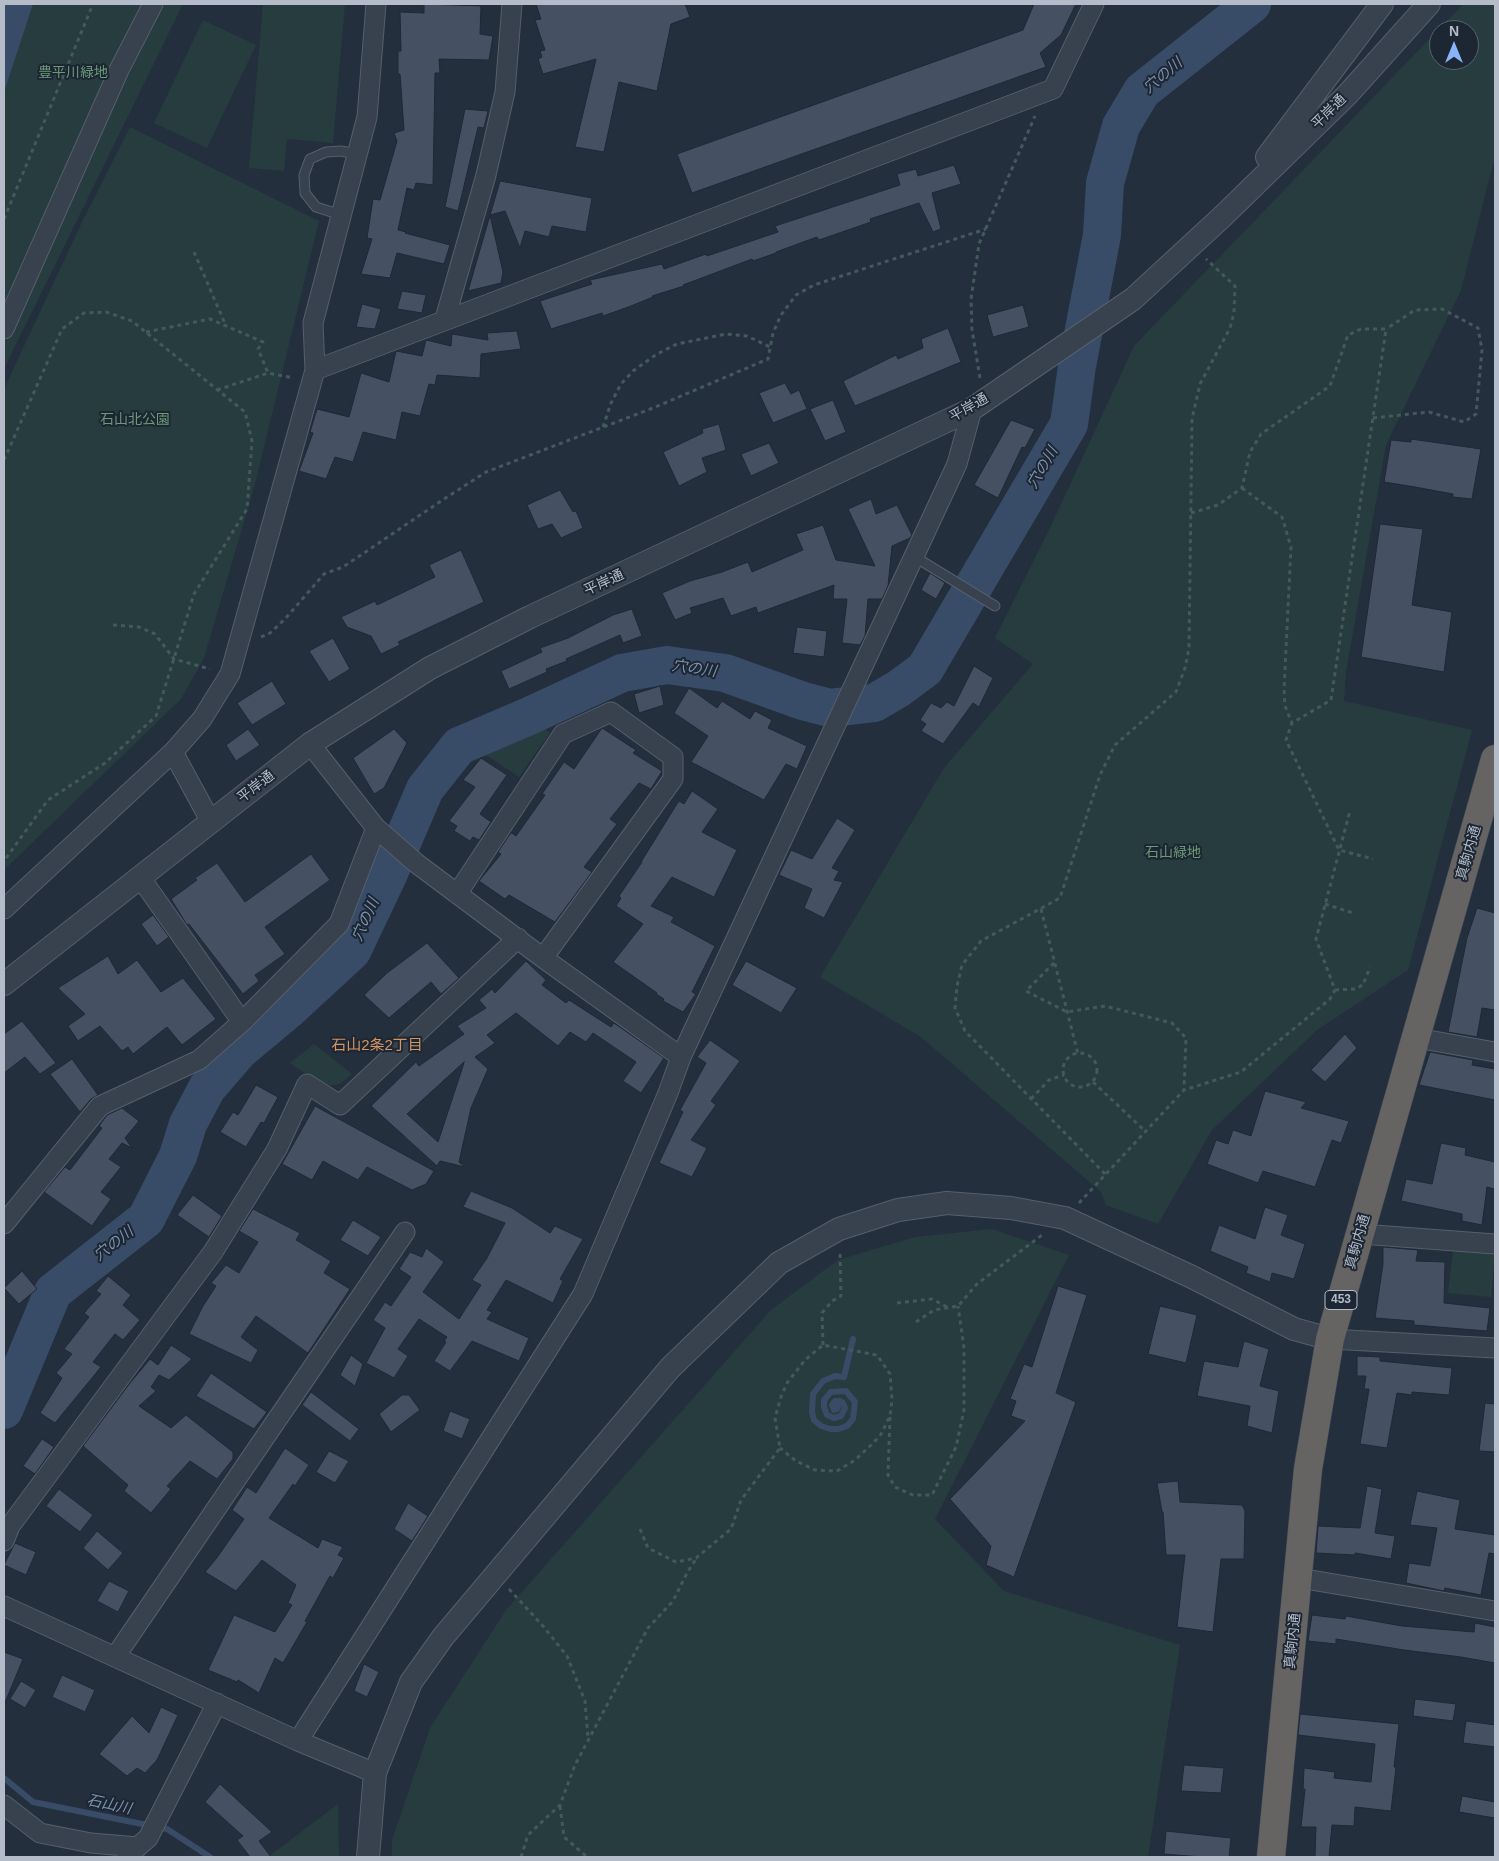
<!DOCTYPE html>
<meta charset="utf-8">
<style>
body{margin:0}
#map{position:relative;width:1499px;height:1861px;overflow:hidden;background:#242f3e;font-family:Arial,sans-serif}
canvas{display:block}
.frame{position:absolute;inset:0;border:5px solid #b4bcc9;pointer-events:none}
.north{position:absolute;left:1429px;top:20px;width:50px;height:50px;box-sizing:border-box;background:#1d2633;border:1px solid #59626f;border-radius:50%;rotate:0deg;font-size:14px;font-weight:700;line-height:20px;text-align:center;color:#b4bcc9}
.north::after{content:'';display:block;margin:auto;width:18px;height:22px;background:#8ab4f8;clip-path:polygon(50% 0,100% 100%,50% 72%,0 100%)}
</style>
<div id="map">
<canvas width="1499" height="1861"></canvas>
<div class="frame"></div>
<div class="north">N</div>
</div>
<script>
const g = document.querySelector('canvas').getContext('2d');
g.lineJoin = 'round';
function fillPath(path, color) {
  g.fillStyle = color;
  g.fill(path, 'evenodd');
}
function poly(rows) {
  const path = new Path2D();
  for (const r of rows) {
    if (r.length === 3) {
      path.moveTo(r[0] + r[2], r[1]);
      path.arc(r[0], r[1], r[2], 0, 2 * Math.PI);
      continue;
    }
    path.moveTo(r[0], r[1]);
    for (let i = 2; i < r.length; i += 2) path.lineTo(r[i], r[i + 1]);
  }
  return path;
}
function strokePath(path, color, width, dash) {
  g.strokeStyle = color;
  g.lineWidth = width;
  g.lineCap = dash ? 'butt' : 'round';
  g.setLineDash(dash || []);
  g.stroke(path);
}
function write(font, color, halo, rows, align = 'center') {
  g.font = font + ' Arial,"Noto Sans JP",sans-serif';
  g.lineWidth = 4;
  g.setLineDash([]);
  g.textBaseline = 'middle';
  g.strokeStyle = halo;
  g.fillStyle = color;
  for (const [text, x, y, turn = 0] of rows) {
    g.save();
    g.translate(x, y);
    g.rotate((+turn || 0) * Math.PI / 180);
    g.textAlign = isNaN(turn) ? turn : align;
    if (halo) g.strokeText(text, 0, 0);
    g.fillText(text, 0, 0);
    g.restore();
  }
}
fillPath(poly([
 [4,4,183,4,4,369],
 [263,4,345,4,333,143,287,139,284,171,249,168],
 [1463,4,1495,4,1495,156,1461,290,1386,445,1346,672,1344,701,1472,730,1408,970,1317,1030,1212,1130,1158,1224,1106,1205,1101,1192,921,1037,820,977,944,768,1033,664,995,638,1049,530,1134,346],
 [1439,30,1469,30,1469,60,1439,60],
 [203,20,256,45,207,148,154,123],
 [130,127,319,221,255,484,204,658,181,699,4,870,4,389,82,222],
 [542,726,550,733,519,777,483,753],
 [314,1044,352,1074,340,1084,329,1086,315,1080,290,1063],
 [992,1229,1069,1255,935,1519,1004,1591,1180,1645,1148,1857,392,1857,392,1840,430,1728,506,1610,771,1310,838,1260,915,1237],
 [1453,1250,1495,1253,1491,1297,1448,1293],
 [338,1804,339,1857,268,1857]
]), '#263c3f');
fillPath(poly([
 [4,4,33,4,4,92]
]), '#394c67');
strokePath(poly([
 [835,1406,838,1407,837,1409,834,1410,832,1405,835,1401,840,1401,843,1403,845,1408,841,1416,834,1418,827,1415,824,1407,824,1400,831,1392,846,1391,855,1402,853,1419,847,1426,838,1429,830,1429,821,1426,814,1420,812,1412,813,1394,823,1381,835,1376,844,1377,853,1339],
 [4,1778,33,1802,167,1829,210,1857]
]), '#394c67', 6);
strokePath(poly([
 [4,1410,53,1292,146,1219,178,1156,188,1124,207,1088,239,1051,287,1011,352,951,389,873,425,789,459,746,527,717,622,673,667,665,725,673,803,701,830,708,874,703,898,689,925,669,1069,424,1077,366,1102,235,1105,183,1121,126,1142,91,1252,4]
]), '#394c67', 38);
const building = poly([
 [424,4,481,6,480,34,493,36,489,60,439,59,440,73,435,73,433,185,416,183,414,190,407,188,398,230,406,232,405,233,450,245,444,264,397,253,390,278,361,274,372,239,367,238,373,199,380,200,397,141,394,133,404,130,400,74,398,74,398,51,401,51,400,12,424,13,424,4],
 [536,4,685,4,690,17,671,24,657,91,619,82,604,152,575,147,596,59,543,74,538,59,542,57,540,51,545,50,535,20,541,19,536,4],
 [1034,4,1076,4,1061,35,1040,53,1046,67,692,193,677,154,1023,30,1034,4],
 [465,109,488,111,484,128,478,127,458,211,445,207,465,109],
 [954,165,961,184,932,193,941,229,933,232,919,203,870,219,871,222,819,240,817,237,776,252,776,253,753,261,752,259,683,285,684,286,652,296,653,297,631,306,603,316,602,313,551,329,540,301,592,284,590,280,662,264,664,269,706,254,707,256,778,232,775,226,900,185,897,174,916,169,918,176,954,165],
 [500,181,592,198,586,232,552,226,549,237,525,231,520,248,505,211,490,215,503,272,501,283,468,291,500,181],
 [402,291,426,295,422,313,397,309,402,291],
 [362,304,381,309,375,329,356,327,362,304],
 [1023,305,1029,327,993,337,987,315,1023,305],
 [948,328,961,362,855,406,843,381,896,355,898,359,923,348,921,339,948,328],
 [517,331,521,349,481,354,480,378,437,375,435,385,429,384,420,416,402,412,396,440,363,432,353,462,335,457,326,479,299,471,313,433,310,432,317,409,349,417,361,373,389,382,396,351,422,356,426,340,451,346,452,334,488,340,487,333,517,331],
 [785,383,791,394,799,390,807,409,773,423,759,393,785,383],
 [833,400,846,432,825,441,810,409,833,400],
 [1011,420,1035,429,1025,448,1022,447,998,498,974,485,1011,420],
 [719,424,726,450,702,458,707,472,679,486,663,452,703,433,702,429,719,424],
 [1411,439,1481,449,1472,499,1453,497,1453,494,1415,487,1384,482,1391,440,1411,442,1411,439],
 [769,443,779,463,751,476,741,454,769,443],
 [560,490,573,512,576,511,583,528,561,538,552,524,538,529,527,505,560,490],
 [871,499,876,514,897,505,912,535,910,538,892,546,888,586,882,599,868,599,865,636,860,645,842,643,847,599,833,599,834,585,758,613,756,607,731,616,723,598,690,608,692,613,675,620,662,593,690,581,722,572,748,562,752,572,803,550,796,534,823,525,836,560,875,566,848,509,871,499],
 [1380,524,1423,529,1412,605,1452,612,1444,672,1361,657,1380,524],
 [461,550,484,602,398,642,400,645,381,654,371,636,347,627,341,617,375,601,377,605,435,577,429,565,461,550],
 [930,573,945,583,936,599,921,590,930,573],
 [632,609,642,636,623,643,620,635,566,659,567,661,546,669,547,672,509,689,501,671,542,652,540,648,568,638,613,615,632,609],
 [797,627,827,631,824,657,793,653,797,627],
 [333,638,350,669,329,682,309,651,333,638],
 [974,666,993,678,979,707,973,703,943,744,921,731,926,724,920,720,931,703,941,708,947,702,954,706,974,666],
 [272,681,286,704,252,725,237,703,272,681],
 [660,686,664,705,639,713,634,694,660,686],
 [689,688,717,708,722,701,750,719,755,711,772,720,768,728,807,746,797,769,786,764,764,800,691,762,708,736,674,713,689,688],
 [602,728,636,750,633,753,662,771,651,789,639,783,610,819,617,824,584,867,592,872,555,922,509,895,505,899,479,881,501,854,498,852,510,834,512,833,516,836,545,795,542,794,564,762,574,769,602,728],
 [248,729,260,745,236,761,226,745,248,729],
 [394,729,407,743,384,788,374,794,353,758,394,729],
 [481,758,507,775,480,814,491,822,479,840,473,837,470,841,454,831,457,826,449,821,475,787,463,780,481,758],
 [692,791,718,809,702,832,737,850,714,897,672,877,651,906,674,917,671,922,715,946,692,992,696,994,683,1012,663,1001,664,999,656,994,657,993,613,962,643,924,616,906,621,898,619,896,642,862,641,862,675,807,679,801,684,804,692,791],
 [837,818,855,830,832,868,839,871,834,880,843,882,824,918,804,908,812,889,779,875,791,850,812,859,837,818],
 [311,854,330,880,265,927,285,954,255,975,259,981,243,994,189,924,187,925,171,899,197,880,195,878,217,863,245,902,311,854],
 [1477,908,1495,913,1495,1010,1482,1008,1477,1037,1448,1032,1467,938,1477,908],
 [153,915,169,937,157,946,141,924,153,915],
 [427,943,459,978,441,994,431,982,389,1018,364,995,387,973,427,943],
 [108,956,118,974,137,960,161,992,183,978,216,1019,182,1045,167,1027,133,1054,128,1047,122,1051,100,1026,78,1041,68,1026,85,1014,58,988,108,956],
 [526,961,546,980,542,985,566,1003,569,1000,611,1027,614,1023,664,1058,641,1093,623,1081,636,1062,593,1033,586,1042,570,1032,558,1046,516,1013,487,1035,495,1043,475,1057,488,1069,471,1108,459,1162,465,1167,440,1161,437,1166,371,1106,416,1062,419,1066,464,1034,457,1026,486,1008,479,1000,492,989,495,993,526,961],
 [464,1062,463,1066,438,1142,407,1114,464,1062],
 [746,961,797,988,781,1013,732,985,746,961],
 [22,1021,56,1063,40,1074,25,1057,4,1073,4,1034,22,1021],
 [1345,1034,1357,1048,1325,1082,1311,1070,1345,1034],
 [710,1040,740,1061,711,1101,716,1105,691,1140,707,1148,692,1177,659,1163,683,1112,680,1110,706,1063,697,1057,710,1040],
 [1430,1052,1473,1060,1472,1065,1495,1069,1495,1100,1419,1085,1430,1052],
 [72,1059,98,1095,91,1099,80,1112,50,1074,72,1059],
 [256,1085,278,1097,264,1123,261,1122,246,1147,220,1132,233,1112,238,1115,256,1085],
 [1265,1091,1306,1102,1301,1108,1349,1121,1341,1143,1332,1140,1315,1187,1263,1171,1258,1183,1207,1164,1216,1140,1228,1144,1233,1130,1251,1136,1265,1091],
 [315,1106,434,1171,426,1184,412,1190,367,1167,358,1180,323,1161,312,1180,282,1164,315,1106],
 [122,1108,139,1121,125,1138,132,1148,122,1143,109,1159,121,1167,101,1192,111,1199,92,1226,44,1192,65,1167,70,1170,102,1128,99,1126,107,1115,122,1108],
 [1441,1143,1466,1148,1465,1155,1495,1162,1495,1189,1487,1187,1482,1225,1462,1221,1462,1214,1401,1201,1406,1179,1432,1184,1441,1143],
 [471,1191,512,1208,550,1233,555,1226,583,1239,560,1279,563,1281,553,1303,506,1280,487,1310,492,1312,487,1319,529,1338,519,1361,472,1341,450,1371,434,1361,446,1342,444,1341,447,1337,419,1319,398,1349,408,1356,394,1378,366,1363,385,1328,373,1320,385,1302,391,1306,411,1277,399,1269,410,1252,422,1257,426,1248,444,1262,423,1292,459,1319,481,1285,472,1280,487,1258,505,1223,463,1207,471,1191],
 [193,1195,222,1216,209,1237,177,1215,193,1195],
 [1265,1207,1288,1215,1281,1235,1305,1244,1294,1279,1272,1273,1270,1282,1246,1273,1248,1267,1210,1251,1219,1225,1255,1239,1265,1207],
 [253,1209,300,1233,296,1240,331,1261,324,1273,350,1289,308,1353,256,1316,241,1337,258,1350,251,1363,189,1334,203,1306,216,1286,211,1283,226,1265,239,1273,258,1242,239,1231,253,1209],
 [353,1220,381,1237,368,1256,340,1240,353,1220],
 [1383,1247,1418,1250,1416,1261,1445,1262,1444,1303,1490,1308,1487,1331,1414,1325,1414,1321,1375,1318,1383,1264,1383,1247],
 [22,1271,37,1289,19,1304,4,1288,22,1271],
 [108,1276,131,1295,123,1305,140,1320,123,1340,115,1334,93,1362,101,1367,55,1423,40,1413,62,1378,56,1373,72,1354,64,1349,89,1317,84,1313,101,1294,96,1291,108,1276],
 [1058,1286,1087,1295,1056,1393,1076,1402,1014,1577,986,1565,991,1546,950,1499,1025,1421,1011,1416,1016,1401,1010,1399,1024,1364,1032,1367,1058,1286],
 [1160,1306,1197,1315,1186,1363,1148,1354,1160,1306],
 [1244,1341,1269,1349,1260,1386,1279,1391,1272,1433,1247,1426,1250,1406,1197,1396,1204,1361,1238,1367,1244,1341],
 [171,1345,192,1359,169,1380,159,1375,151,1387,156,1391,139,1406,171,1428,186,1415,233,1452,233,1459,217,1479,190,1461,167,1486,171,1489,151,1513,124,1491,128,1485,83,1446,130,1383,150,1359,158,1365,171,1345],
 [351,1355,363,1364,355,1386,340,1375,351,1355],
 [1357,1356,1380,1357,1380,1361,1452,1368,1449,1395,1412,1392,1412,1395,1397,1393,1387,1448,1360,1444,1369,1389,1364,1389,1366,1376,1357,1376,1357,1356],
 [211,1373,267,1412,254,1429,196,1396,211,1373],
 [311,1392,359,1429,350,1441,302,1405,311,1392],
 [402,1395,409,1395,420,1410,391,1432,379,1414,402,1395],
 [1485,1403,1495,1404,1495,1452,1479,1451,1485,1403],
 [450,1411,470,1419,462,1439,443,1431,450,1411],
 [42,1439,54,1447,35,1474,23,1466,42,1439],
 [285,1448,309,1465,295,1486,293,1484,269,1518,318,1548,322,1539,343,1547,338,1555,344,1558,333,1578,330,1576,305,1621,307,1622,283,1663,275,1658,259,1693,238,1680,237,1682,208,1670,234,1615,275,1632,292,1605,288,1603,296,1585,262,1560,236,1591,205,1572,216,1559,244,1519,232,1510,247,1487,256,1493,285,1448],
 [329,1451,349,1461,335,1483,316,1472,329,1451],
 [1178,1481,1180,1502,1242,1505,1245,1511,1244,1559,1221,1559,1213,1632,1177,1627,1185,1555,1166,1555,1163,1512,1162,1512,1157,1483,1178,1481],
 [1367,1486,1382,1489,1375,1533,1395,1536,1391,1559,1355,1553,1355,1555,1316,1553,1318,1526,1360,1528,1367,1486],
 [59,1489,93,1515,80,1532,46,1506,59,1489],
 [1417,1491,1460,1500,1455,1529,1495,1535,1495,1554,1489,1553,1481,1595,1445,1588,1444,1591,1406,1583,1409,1563,1430,1566,1437,1528,1410,1525,1417,1491],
 [408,1503,428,1516,412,1541,394,1529,408,1503],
 [97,1531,123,1553,108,1570,83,1548,97,1531],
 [15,1543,36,1552,26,1575,4,1565,15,1543],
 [109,1581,129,1591,118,1612,97,1601,109,1581],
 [1312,1615,1345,1619,1346,1616,1402,1626,1474,1632,1475,1623,1495,1627,1495,1663,1461,1657,1404,1650,1336,1639,1336,1644,1308,1641,1312,1615],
 [4,1652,23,1659,4,1705,4,1652],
 [364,1664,379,1672,367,1697,354,1691,364,1664],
 [62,1675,95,1690,85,1712,52,1697,62,1675],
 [21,1681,36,1690,25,1708,10,1699,21,1681],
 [1415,1699,1456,1704,1453,1721,1413,1716,1415,1699],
 [161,1707,178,1715,157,1760,145,1773,137,1768,127,1776,99,1754,132,1716,149,1733,161,1707],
 [1300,1714,1399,1724,1394,1767,1396,1767,1391,1811,1355,1807,1354,1826,1332,1825,1329,1857,1315,1857,1316,1827,1301,1827,1305,1789,1303,1789,1304,1768,1335,1772,1334,1778,1371,1782,1375,1744,1298,1735,1300,1714],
 [1466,1721,1495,1725,1495,1747,1463,1743,1466,1721],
 [1184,1765,1224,1768,1221,1793,1181,1791,1184,1765],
 [220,1784,272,1832,259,1841,271,1857,250,1857,237,1840,243,1836,205,1802,220,1784],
 [1462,1796,1495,1802,1495,1818,1459,1812,1462,1796],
 [1166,1831,1231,1838,1229,1857,1202,1857,1164,1854,1166,1831]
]);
fillPath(building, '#455162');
strokePath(building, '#1f2835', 1);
const service = poly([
 [341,215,316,207,305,193,304,175,310,159,326,152,341,151,357,154],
 [915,557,995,606]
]);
const minor = poly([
 [445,319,486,175,505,92,512,4],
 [4,329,119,70,153,4],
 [315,370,1053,89,1094,4],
 [310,744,376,828,416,863,543,958,681,1057],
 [173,752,211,822],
 [457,894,563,734,611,712,673,757,673,779,543,958],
 [4,909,173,752,202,719,230,674,315,370,313,323,367,117,376,4],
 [242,1022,339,924,376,828],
 [1417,1038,1495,1052],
 [4,1224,100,1106,199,1060,242,1022,140,877],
 [1361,1234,1495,1244],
 [1330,1339,1495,1348],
 [4,1541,10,1526,213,1252,277,1149,307,1084,340,1105,518,938],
 [1299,1578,1495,1611],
 [4,1606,298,1741,375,1773],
 [115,1657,405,1232],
 [298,1741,583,1294,668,1093,681,1057,957,464,972,409],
 [4,1805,40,1833,91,1843,138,1847],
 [126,1857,148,1838,217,1703]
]);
const tertiary = poly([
 [1267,157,1382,4],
 [4,984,310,744,430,668,530,617,972,409,1133,299,1223,216,1347,95,1429,4],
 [368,1857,375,1773,411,1682,443,1637,670,1368,779,1263,839,1229,898,1210,947,1203,1011,1208,1065,1218,1192,1277,1294,1329,1330,1339]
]);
const trunk = poly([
 [1271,1857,1308,1469,1330,1339,1495,759]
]);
strokePath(service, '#565f6c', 11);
strokePath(minor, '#565f6c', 21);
strokePath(tertiary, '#565f6c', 24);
strokePath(trunk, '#434c59', 29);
strokePath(poly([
 [4,219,93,4],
 [194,252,226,326],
 [146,332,210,319,263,342,258,349,268,373,294,378],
 [980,378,972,330,971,299,979,244,1035,116],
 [217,390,268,373],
 [1373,418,1429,412,1464,422,1476,414,1482,350,1478,328,1442,309,1415,310,1386,329],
 [603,427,611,403,621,384,633,371,657,354,677,344,726,334,747,336,770,347],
 [4,460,62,329,84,313,106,312,132,321,245,412,252,441,247,509,194,594,156,716,105,763,48,800,4,861],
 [1242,488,1282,517,1291,547,1284,690,1285,706,1292,723],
 [1191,513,1218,505,1242,488,1250,452,1261,434,1330,386,1348,335,1361,329,1386,329,1331,700,1292,723,1286,740,1339,850,1373,859],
 [113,625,139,627,155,634,174,659,210,669],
 [261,637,270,633,285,619,324,574,343,567,361,555,444,499,486,472,653,408,768,359,773,333,781,315,796,295,814,285,986,229],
 [1325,904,1353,913],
 [1041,909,1078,1054],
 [1054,963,1026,991,1067,1012,1105,1006,1172,1023,1186,1038,1184,1090],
 [1335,990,1355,989,1363,985,1370,967],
 [1080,1070,17],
 [1093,1082,1146,1132],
 [1031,1099,1049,1080,1064,1075],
 [1105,1174,965,1031,955,1008,957,986,962,965,981,941,1060,898,1100,775,1115,745,1176,692,1185,668,1189,648,1192,419,1200,384,1230,328,1234,313,1235,286,1206,259],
 [1079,1203,1184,1090,1241,1072,1330,999,1335,990,1316,939,1350,811],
 [897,1303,932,1299,949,1308],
 [916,1322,934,1310,958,1306,977,1284,1042,1235],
 [823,1345,822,1313,832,1301,841,1296,840,1252],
 [890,1417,888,1475,895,1487,913,1495,932,1495,956,1447,964,1410,964,1348,958,1306],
 [640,1529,648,1548,676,1562,696,1558,731,1529,741,1500,780,1448,775,1418,781,1397,787,1383,805,1360,823,1345,877,1355,890,1374,892,1399,890,1416,880,1436,868,1448,855,1460,837,1471,815,1470,796,1461,780,1448],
 [509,1589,543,1626,567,1656,585,1701,588,1738],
 [560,1806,564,1837,587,1857],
 [521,1857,528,1835,560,1805,575,1765,648,1628,673,1601,687,1573,696,1559]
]), '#44595c', 3, [4, 4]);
strokePath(service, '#38414e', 9);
strokePath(minor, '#38414e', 19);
strokePath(tertiary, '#38414e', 22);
strokePath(trunk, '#656462', 28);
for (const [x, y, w] of [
 [1341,1300,32]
]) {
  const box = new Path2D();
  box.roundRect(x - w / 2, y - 9.5, w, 19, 4);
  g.fillStyle = '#1d2633';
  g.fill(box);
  strokePath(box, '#b4bcc9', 1);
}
write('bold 12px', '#b4bcc9', null, [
 ["453",1341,1300]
]);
write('14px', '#6b9a76', '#1d2633', [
 ["豊平川緑地",73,73],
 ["石山北公園",135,420],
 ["石山緑地",1173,853]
]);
write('14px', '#b4bcc9', '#1d2633', [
 ["平岸通",1329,112,-45],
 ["平岸通",969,408,-30],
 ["平岸通",604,583,-25],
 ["平岸通",256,787,-38],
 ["真駒内通",1469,853,-74],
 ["真駒内通",1358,1242,-74],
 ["真駒内通",1293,1641,-84]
]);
write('italic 15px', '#7c92b1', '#1d2633', [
 ["穴の川",1163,76,-40],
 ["穴の川",1043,468,-60],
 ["穴の川",694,669,8],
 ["穴の川",366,920,-66],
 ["穴の川",114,1244,-38],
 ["石山川",109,1805,12]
]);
write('15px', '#d59563', '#1d2633', [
 ["石山2条2丁目",377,1046]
]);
</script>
